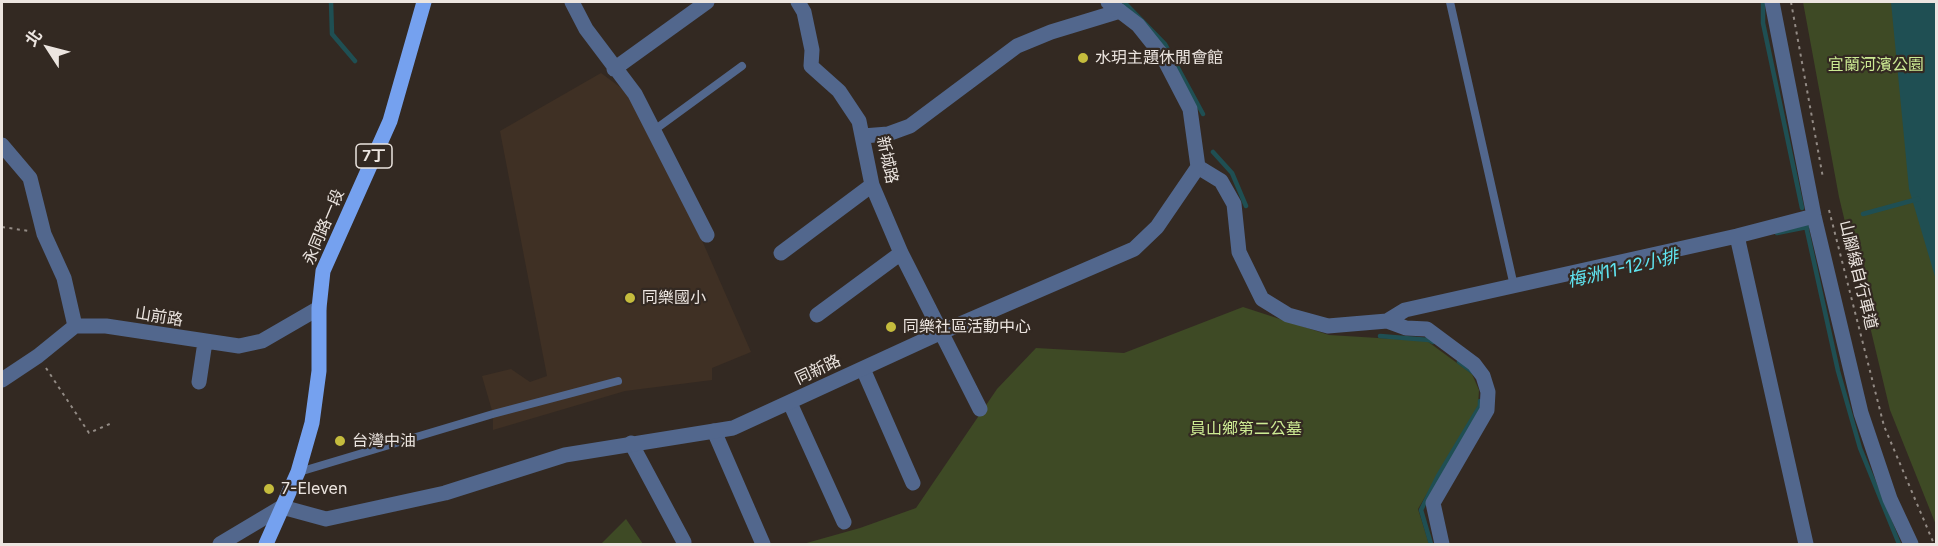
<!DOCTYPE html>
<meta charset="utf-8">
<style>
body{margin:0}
#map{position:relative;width:1938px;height:546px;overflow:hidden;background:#332922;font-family:Inter,"Noto Sans TC",sans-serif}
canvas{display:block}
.frame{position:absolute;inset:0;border:3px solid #ece5e0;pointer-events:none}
.north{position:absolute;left:18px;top:18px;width:60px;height:60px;-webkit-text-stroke:4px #332922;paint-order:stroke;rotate:306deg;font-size:16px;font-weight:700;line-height:24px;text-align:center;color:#ece5e0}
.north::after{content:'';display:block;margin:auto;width:21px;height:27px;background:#ece5e0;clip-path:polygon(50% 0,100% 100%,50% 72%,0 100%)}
</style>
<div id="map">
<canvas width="1938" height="546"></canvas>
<div class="frame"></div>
<div class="north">北</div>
</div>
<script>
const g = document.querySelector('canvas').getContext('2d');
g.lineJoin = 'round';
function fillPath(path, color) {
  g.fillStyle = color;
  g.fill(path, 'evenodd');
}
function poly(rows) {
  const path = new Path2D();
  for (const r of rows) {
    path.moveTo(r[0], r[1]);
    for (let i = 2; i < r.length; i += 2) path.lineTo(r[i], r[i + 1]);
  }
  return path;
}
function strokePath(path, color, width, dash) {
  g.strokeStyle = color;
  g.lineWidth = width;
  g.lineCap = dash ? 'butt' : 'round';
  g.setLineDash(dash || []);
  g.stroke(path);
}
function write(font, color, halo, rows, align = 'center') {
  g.font = font + ' Inter,"Noto Sans TC",sans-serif';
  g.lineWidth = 4.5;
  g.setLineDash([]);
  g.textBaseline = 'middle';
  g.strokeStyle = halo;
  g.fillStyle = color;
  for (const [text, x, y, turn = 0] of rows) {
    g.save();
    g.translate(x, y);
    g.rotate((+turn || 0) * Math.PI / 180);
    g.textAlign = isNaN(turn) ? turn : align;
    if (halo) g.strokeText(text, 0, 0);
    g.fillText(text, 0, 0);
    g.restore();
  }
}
fillPath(poly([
 [601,73,628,93,704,245,751,352,712,368,712,380,625,391,493,430,493,414,482,376,511,369,530,382,547,376,500,131]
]), '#3f3024');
fillPath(poly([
 [1803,2,1936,2,1936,525,1890,410,1839,197],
 [1243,307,1329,335,1427,341,1472,374,1479,390,1478,406,1418,509,1429,544,803,544,860,528,916,508,997,389,1036,348,1124,353],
 [626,519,643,544,601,544]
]), '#3e4a25');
fillPath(poly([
 [1891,2,1936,2,1936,280,1909,189]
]), '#1f4f53');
strokePath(poly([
 [331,2,332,34,355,61],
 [1124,2,1165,44,1203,114],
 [1763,2,1763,23,1802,208],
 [1213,152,1232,173,1246,206],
 [1863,214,1918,199],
 [1806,226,1838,371,1860,448,1899,544],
 [1777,233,1807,227],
 [1380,336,1429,340,1433,342],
 [1459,362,1474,373],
 [1431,544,1421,510,1438,476,1480,406,1480,401]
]), '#1f4f53', 4.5);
strokePath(poly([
 [1791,2,1823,178],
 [1829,210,1884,426,1934,544],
 [2,227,29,231],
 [46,368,89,433,112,423]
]), '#938b85', 2, [3, 4.5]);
strokePath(poly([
 [1450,2,1514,286],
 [653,131,742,66],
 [299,472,493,414,618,381]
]), '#52678d', 8);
strokePath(poly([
 [572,2,586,29,635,94,707,235],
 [798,2,804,12,812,50,811,66,839,91,859,121,872,185,901,253,980,409],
 [1772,2,1814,216,1861,413,1890,499,1911,544],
 [614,69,707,2],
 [863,136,888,134,910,126,1017,46,1051,32,1120,11],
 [2,145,30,178,44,234,64,278,75,326],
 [1198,167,1221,181,1234,204,1239,252,1262,299,1288,315,1328,326,1387,321,1406,328,1427,329,1474,364,1483,376,1488,392,1487,410,1433,503,1442,544],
 [1737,236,1806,544],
 [781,253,872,185],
 [817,315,901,253],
 [1387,321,1405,310,1737,236,1814,216],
 [863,369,913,483],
 [2,380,38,356,75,326,106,326,239,346,262,341,319,308],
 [199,382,205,342],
 [790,403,844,522],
 [714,431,763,544],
 [631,443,684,542]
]), '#52678d', 15);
strokePath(poly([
 [220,544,282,507,326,519,445,493,565,455,733,428,942,332,1134,249,1157,227,1198,167,1190,109,1162,55,1138,25,1108,2]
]), '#52678d', 15);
strokePath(poly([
 [266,544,298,472,312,423,319,371,319,308,323,271,390,121,424,2]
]), '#75a1ef', 15);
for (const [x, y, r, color] of [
 [1083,58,6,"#c5bc3d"],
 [630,298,6,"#c5bc3d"],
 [891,327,6,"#c5bc3d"],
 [340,441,6,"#c5bc3d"],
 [269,489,6,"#c5bc3d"]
]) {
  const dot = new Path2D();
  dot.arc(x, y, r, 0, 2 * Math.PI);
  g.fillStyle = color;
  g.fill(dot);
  strokePath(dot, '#332922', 2);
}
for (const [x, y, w] of [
 [374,156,36]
]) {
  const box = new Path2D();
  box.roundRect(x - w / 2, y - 12, w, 24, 4.5);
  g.fillStyle = '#332922';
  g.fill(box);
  strokePath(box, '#ece5e0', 1.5);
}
write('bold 15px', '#ece5e0', null, [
 ["7丁",374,156]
]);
write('16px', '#ece5e0', '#332922', [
 ["水玥主題休閒會館",1095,58],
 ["同樂國小",642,298],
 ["同樂社區活動中心",903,327],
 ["台灣中油",352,441],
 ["7-Eleven",281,489]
], 'left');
write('16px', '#ccea93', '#332922', [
 ["宜蘭河濱公園",1876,65],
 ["員山鄉第二公墓",1246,429]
]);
write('16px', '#ece5e0', '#332922', [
 ["新城路",887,160,78],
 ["永同路一段",324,227,-67],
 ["山腳線自行車道",1858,275,76],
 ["山前路",159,317,9],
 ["同新路",818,370,-25]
]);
write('italic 18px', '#60e5f1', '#332922', [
 ["梅洲11-12小排",1623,269,-13]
]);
</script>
